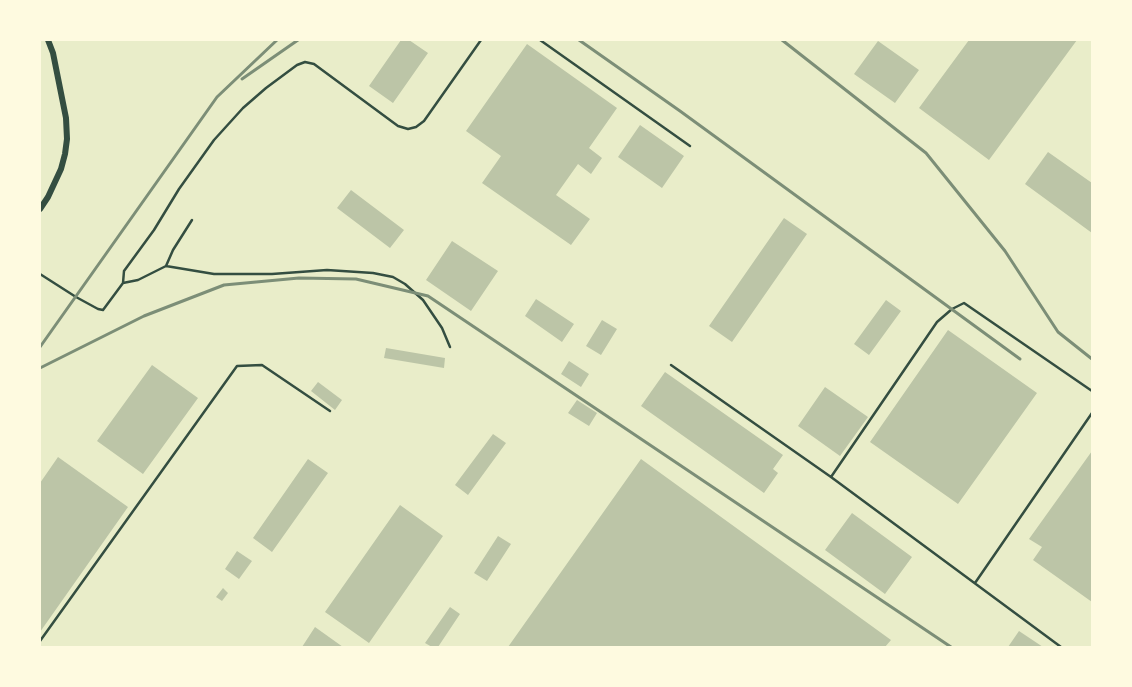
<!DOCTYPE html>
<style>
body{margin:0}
#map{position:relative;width:1132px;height:687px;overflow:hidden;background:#e9edc9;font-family:"Fira Sans",sans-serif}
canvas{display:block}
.frame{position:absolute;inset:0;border:41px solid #fefae0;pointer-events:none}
</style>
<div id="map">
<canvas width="1132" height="687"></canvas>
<div class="frame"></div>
</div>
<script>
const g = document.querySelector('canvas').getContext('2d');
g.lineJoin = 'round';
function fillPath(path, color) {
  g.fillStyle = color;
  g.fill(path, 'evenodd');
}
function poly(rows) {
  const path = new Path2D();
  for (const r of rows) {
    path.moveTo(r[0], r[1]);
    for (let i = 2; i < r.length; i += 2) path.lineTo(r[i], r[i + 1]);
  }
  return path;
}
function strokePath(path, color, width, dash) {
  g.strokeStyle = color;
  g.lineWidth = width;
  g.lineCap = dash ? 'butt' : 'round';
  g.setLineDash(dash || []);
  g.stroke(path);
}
fillPath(poly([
 [401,40,409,40,428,53,393,103,369,86],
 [969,40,1077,40,989,160,919,108],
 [878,41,919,70,895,103,854,74],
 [527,44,617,108,589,148,602,158,591,174,578,164,556,195,590,219,571,245,482,183,501,156,466,131],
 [640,125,684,156,662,188,618,157],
 [1048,152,1092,183,1092,233,1025,184],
 [351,190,404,230,390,248,337,208],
 [784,218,807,234,732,342,709,326],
 [452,241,498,271,471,311,426,280],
 [536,299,574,324,562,342,525,316],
 [886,300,901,311,869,355,854,344],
 [602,320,617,329,601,355,586,346],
 [948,330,1037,393,958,504,870,442],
 [386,348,445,358,444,368,384,358],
 [569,361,589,374,581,387,561,374],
 [152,365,198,398,143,474,97,441],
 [665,372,783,455,773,469,778,473,764,493,641,406],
 [318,382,342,400,335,410,311,391],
 [825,387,868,417,840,456,798,426],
 [577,400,597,413,589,426,568,413],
 [493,434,506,443,468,495,455,485],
 [1092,451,1092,602,1033,560,1042,547,1029,539],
 [58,457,128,507,40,632,40,483],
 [308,459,328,473,272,552,253,538],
 [641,459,891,640,885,647,508,647],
 [400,505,443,536,369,643,325,612],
 [852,513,912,557,885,594,825,550],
 [498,536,511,544,487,581,474,573],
 [237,551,252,561,239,579,225,569],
 [223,588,228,593,222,601,216,597],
 [450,607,460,614,438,647,432,647,425,643],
 [315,627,343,647,302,647],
 [1019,631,1043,647,1008,647]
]), '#bcc5a7');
strokePath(poly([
 [540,40,690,146],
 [166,266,214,274,272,274,327,270,373,273,393,277,405,284,423,300,442,328,450,347],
 [40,274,76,297,98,309,103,310,123,283,138,280,166,266,173,250,192,220],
 [123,283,124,271,154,230,179,189,214,140,243,108,266,88,297,65,305,62,314,64,398,126,408,129,416,127,424,121,481,40],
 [671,365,831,477,1061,647],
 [831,477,937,322,952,309,964,303,1092,391],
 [975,583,1092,413],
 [40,641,237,366,262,365,330,411]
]), '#344e41', 2.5);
strokePath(poly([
 [40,209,48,197,61,169,65,154,67,139,66,118,53,53,48,40]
]), '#344e41', 6);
strokePath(poly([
 [579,40,680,111,1020,359],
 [782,40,926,153,1005,251,1058,332,1092,359],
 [242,79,298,40],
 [40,347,217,97,277,40],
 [40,368,144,316,224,285,299,278,356,279,428,296,951,647]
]), '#7c8e77', 3);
</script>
